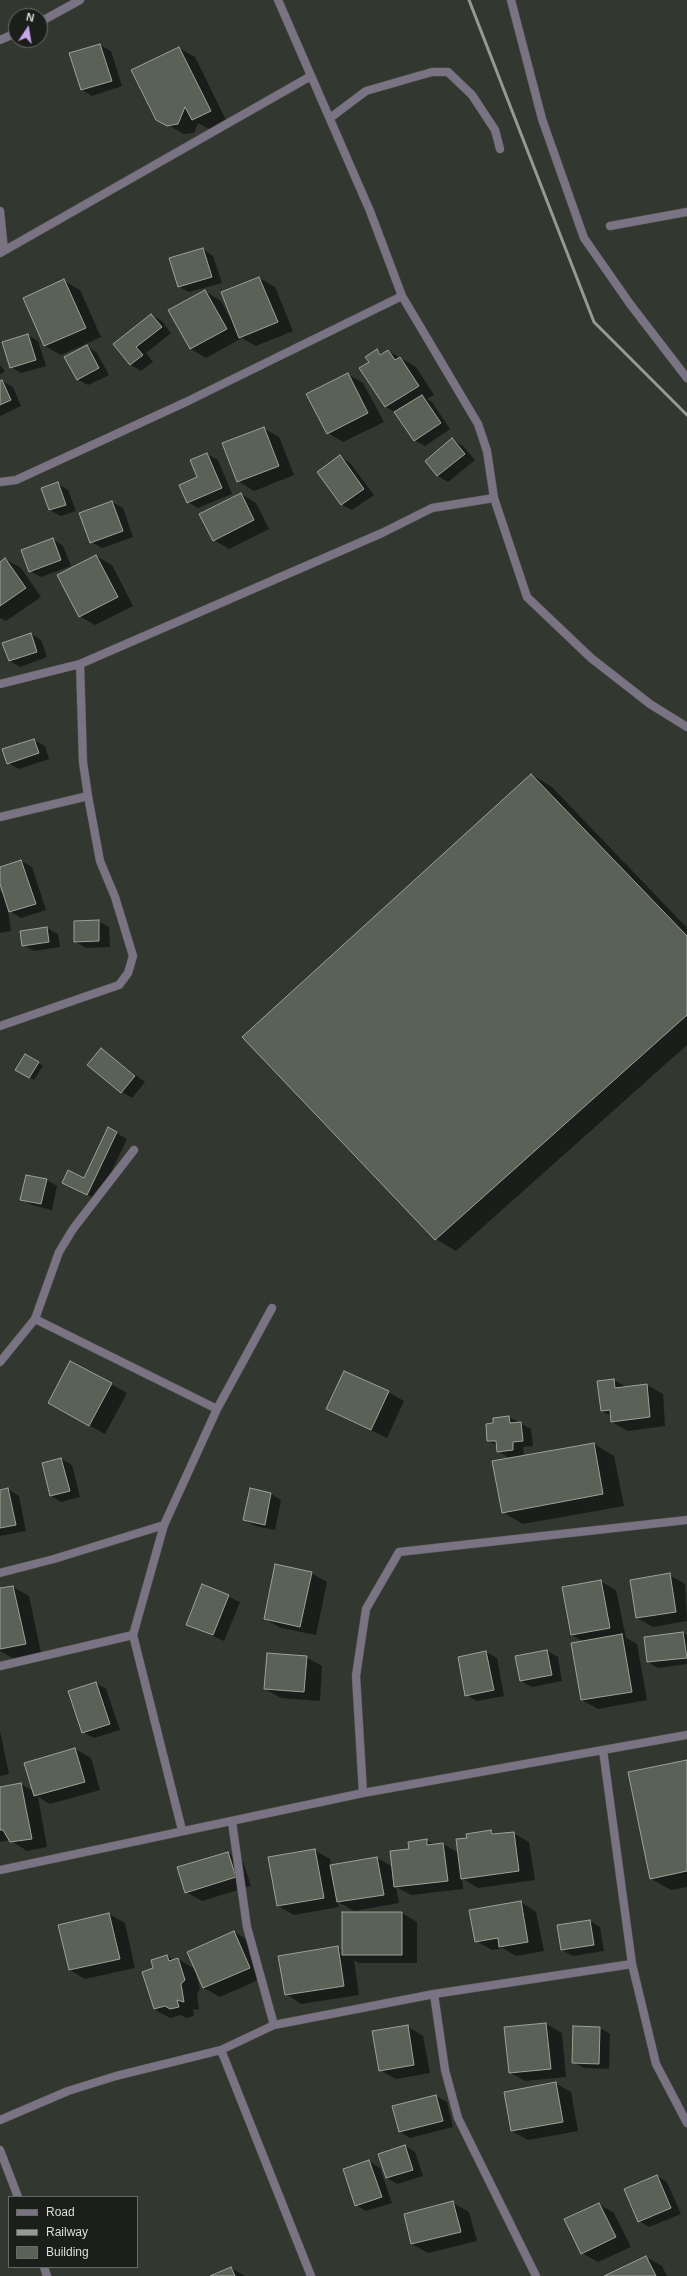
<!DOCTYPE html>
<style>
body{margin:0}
#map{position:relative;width:687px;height:2276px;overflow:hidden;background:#32372f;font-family:Helvetica,sans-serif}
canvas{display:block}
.legend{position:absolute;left:8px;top:2196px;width:130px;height:72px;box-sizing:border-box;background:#1b1e1a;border:1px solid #676b66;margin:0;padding:5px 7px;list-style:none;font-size:12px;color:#daded8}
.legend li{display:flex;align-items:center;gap:8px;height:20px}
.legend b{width:20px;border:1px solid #676b66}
.north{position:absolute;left:8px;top:8px;width:40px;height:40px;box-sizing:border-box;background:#1b1e1a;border:1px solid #676b66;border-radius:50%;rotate:12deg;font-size:11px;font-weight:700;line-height:16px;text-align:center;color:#daded8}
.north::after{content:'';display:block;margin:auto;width:14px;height:18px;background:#c7a6ef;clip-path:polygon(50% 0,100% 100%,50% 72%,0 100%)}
</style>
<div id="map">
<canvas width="687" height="2276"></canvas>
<ul class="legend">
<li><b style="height:5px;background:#7a7383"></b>Road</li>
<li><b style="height:5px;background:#959a93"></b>Railway</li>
<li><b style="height:11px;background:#5a6157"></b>Building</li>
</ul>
<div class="north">N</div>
</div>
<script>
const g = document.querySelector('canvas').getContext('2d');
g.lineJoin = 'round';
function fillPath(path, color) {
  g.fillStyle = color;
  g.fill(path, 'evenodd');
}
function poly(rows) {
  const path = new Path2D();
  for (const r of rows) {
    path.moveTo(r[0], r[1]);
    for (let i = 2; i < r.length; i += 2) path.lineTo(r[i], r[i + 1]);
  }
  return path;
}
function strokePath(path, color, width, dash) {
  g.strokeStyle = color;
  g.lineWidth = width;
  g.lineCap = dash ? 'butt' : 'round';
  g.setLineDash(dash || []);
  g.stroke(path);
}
fillPath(poly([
 [100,45,111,51,122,86,92,96,82,90],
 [179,48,195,57,226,120,209,129,198,123,194,133,184,134,157,119],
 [203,249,213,256,222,283,189,292,178,286],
 [259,278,275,287,293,331,256,346,242,338,206,358,191,349,205,291,221,301,230,318],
 [64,281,80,290,101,337,61,355,45,346],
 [151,315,162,321,171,333,146,353,153,362,141,371,131,365,114,344],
 [28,335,38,341,46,366,21,373,11,367],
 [87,346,97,353,109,375,88,385,77,379],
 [377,351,383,354,388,351,416,367,434,395,427,399,432,402,450,429,425,446,414,440,396,413,386,407,370,362],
 [0,365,5,371,0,375],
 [348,374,363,383,384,422,343,442,328,433],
 [2,381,13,387,21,406,0,416,0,382],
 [263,428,279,437,294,475,254,491,238,481],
 [452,440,463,446,475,460,448,482,438,476,426,461],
 [207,454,218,460,232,494,198,508,187,502],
 [340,457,350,463,374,495,352,510,341,504],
 [58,484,68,490,76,511,61,516,50,510,43,489],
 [241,494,256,503,269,529,229,549,214,540],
 [112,502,123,508,133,537,102,548,91,542],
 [53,539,63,546,71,566,41,577,30,571],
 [96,556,112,565,133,606,95,625,79,616],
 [5,559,21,568,41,597,6,621,0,618,0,563],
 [31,634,41,640,47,657,20,667,10,661],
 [34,740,45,746,49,759,19,769,8,763],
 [532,775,552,787,687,928,687,1045,456,1251,436,1239],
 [21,861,32,867,46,910,21,918,10,911,7,905,11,931,0,933,0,891,4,894,0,881,0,868],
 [98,921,109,927,110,947,86,948,75,942],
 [47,928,58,934,60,947,34,951,23,945,21,932],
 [101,1049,145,1082,132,1098,122,1092],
 [26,1055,43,1066,34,1080,17,1070],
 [109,1129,127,1139,98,1200,74,1188,84,1179],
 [47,1180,57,1186,52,1210,32,1205,21,1199],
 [614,1380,626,1387,647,1385,663,1394,665,1426,628,1431,612,1422,611,1416,602,1411],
 [111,1384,127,1393,105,1434,65,1412],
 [388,1392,404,1401,387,1438,327,1409],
 [509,1417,531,1429,533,1446,523,1447,524,1456,594,1444,614,1456,624,1506,523,1524,503,1512,511,1459,498,1451,498,1446,488,1441,495,1424],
 [61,1459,72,1465,80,1497,61,1502,51,1496],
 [8,1489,19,1496,26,1531,0,1536,0,1491],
 [271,1494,281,1500,275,1530,255,1526,245,1520],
 [311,1573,327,1582,316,1635,281,1628,265,1619],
 [669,1575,685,1584,687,1621,653,1627,637,1618],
 [600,1581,616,1590,626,1638,637,1644,647,1700,598,1709,582,1700,584,1642,572,1635,563,1588],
 [203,1585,240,1602,224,1641,187,1624],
 [13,1587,29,1596,41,1653,13,1658,0,1651,0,1589],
 [683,1633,687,1635,687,1664,658,1668,648,1662,645,1638],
 [547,1651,558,1657,562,1681,532,1687,521,1681],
 [486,1652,497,1658,504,1696,477,1701,466,1695],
 [306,1657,322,1666,320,1701,281,1698,265,1689],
 [96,1683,106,1689,120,1730,94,1738,83,1732],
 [0,1731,9,1774,0,1776],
 [75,1749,91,1758,100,1790,50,1804,38,1797,47,1847,27,1851,10,1840,0,1842,0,1788,21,1784,33,1791],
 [687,1761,687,1887,671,1890,650,1878],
 [491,1831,497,1835,513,1833,529,1842,535,1880,478,1888,462,1878,463,1889,411,1895,396,1887,399,1903,354,1911,338,1902,339,1907,294,1915,278,1906,314,1850,330,1859,331,1866,377,1858,393,1867,410,1850,427,1840,434,1845,443,1844,459,1853,468,1838],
 [228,1853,243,1862,251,1886,202,1901,186,1892],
 [521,1902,536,1912,544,1951,516,1956,503,1948,492,1950,476,1941],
 [402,1913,417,1922,417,1963,359,1963,354,1960,359,1995,301,2004,286,1994,338,1948,343,1951],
 [109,1914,125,1923,135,1968,85,1979,70,1970],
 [590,1921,600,1927,604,1951,573,1956,562,1950],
 [234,1932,250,1941,265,1977,220,1997,204,1988,188,1953],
 [167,1956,174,1960,178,1959,195,1969,200,1989,197,1993,199,2010,193,2009,194,2016,186,2018,181,2015,170,2018,154,2009,154,1969],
 [546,2024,562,2033,566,2077,525,2081,509,2072],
 [407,2026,423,2036,430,2073,396,2079,380,2070],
 [600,2028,610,2034,609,2069,584,2068,573,2062],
 [555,2083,571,2092,578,2131,528,2140,512,2131],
 [436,2096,447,2102,453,2127,410,2138,400,2132],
 [405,2146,415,2152,423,2176,397,2184,386,2177],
 [369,2161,380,2168,392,2203,366,2211,356,2205],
 [657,2176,667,2182,681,2214,649,2227,639,2221],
 [453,2203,469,2212,477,2241,428,2253,412,2244,405,2215],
 [599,2204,614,2213,631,2247,598,2262,582,2253],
 [646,2257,662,2266,667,2276,607,2276],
 [231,2268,245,2276,212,2276]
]), '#0007');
const building = poly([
 [100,44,112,81,81,90,69,53,100,44],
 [179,47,211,111,192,120,185,107,178,124,167,126,156,120,131,70,179,47],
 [203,248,212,277,178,287,169,258,203,248],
 [259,277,278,322,239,338,221,292,259,277],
 [64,279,86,328,44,346,23,298,64,279],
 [205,290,227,329,190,349,168,310,205,290],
 [151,314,162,327,136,347,143,355,130,365,113,344,151,314],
 [28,334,36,360,10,368,2,342,28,334],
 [87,345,99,368,77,380,64,357,87,345],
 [377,349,380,355,388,350,395,360,400,357,419,386,385,407,359,368,369,362,365,357,377,349],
 [348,373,368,413,327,434,306,394,348,373],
 [2,380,11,400,0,405,0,381,2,380],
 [422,395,441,423,414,441,394,412,422,395],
 [264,427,279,466,237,482,222,443,264,427],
 [452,438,465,454,437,476,425,461,452,438],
 [207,453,222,488,187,503,179,485,197,477,190,460,207,453],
 [340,455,364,489,341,505,317,472,340,455],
 [58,482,66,505,49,510,41,488,58,482],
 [241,493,254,520,213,541,199,514,241,493],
 [112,501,123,531,90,543,79,513,112,501],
 [53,538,61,560,29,572,21,550,53,538],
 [96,555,118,597,79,617,57,575,96,555],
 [5,558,26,588,0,606,0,562,5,558],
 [31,633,37,652,9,661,2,643,31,633],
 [34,739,39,753,7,764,2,749,34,739],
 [531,774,687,936,687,1015,435,1240,242,1037,531,774],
 [21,860,36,904,9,912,0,884,0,867,21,860],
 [99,920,99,941,74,942,74,921,99,920],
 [47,927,49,942,22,946,20,931,47,927],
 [101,1048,135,1076,121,1093,87,1065,101,1048],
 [25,1054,39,1062,29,1078,15,1070,25,1054],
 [108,1127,117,1132,87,1195,62,1183,68,1170,84,1178,108,1127],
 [26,1175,47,1179,41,1204,20,1200,26,1175],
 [70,1361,112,1383,89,1426,48,1403,70,1361],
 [344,1371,389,1391,371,1430,326,1409,344,1371],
 [614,1379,615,1388,647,1384,650,1417,611,1422,610,1410,601,1411,597,1381,614,1379],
 [509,1416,510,1423,521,1422,523,1441,513,1442,513,1450,497,1452,496,1441,487,1441,486,1424,493,1423,493,1418,509,1416],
 [594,1443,603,1494,502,1513,492,1461,594,1443],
 [61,1458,70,1491,50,1496,42,1463,61,1458],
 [8,1488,16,1525,0,1528,0,1490,8,1488],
 [250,1488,271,1493,265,1525,243,1520,250,1488],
 [275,1564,312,1572,300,1627,264,1619,275,1564],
 [670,1573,676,1612,636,1618,630,1580,670,1573],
 [601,1580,610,1628,571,1635,562,1587,601,1580],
 [202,1584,229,1595,213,1635,186,1625,202,1584],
 [13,1586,26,1644,0,1649,0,1588,13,1586],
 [683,1632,687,1658,647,1662,644,1637,683,1632],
 [622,1634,632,1692,581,1700,571,1643,622,1634],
 [547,1650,552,1675,520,1681,515,1656,547,1650],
 [486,1651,494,1690,465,1696,458,1657,486,1651],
 [267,1653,307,1656,304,1692,264,1689,267,1653],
 [96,1682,110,1724,82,1733,68,1691,96,1682],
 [75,1748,85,1782,34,1796,24,1763,75,1748],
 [687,1760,687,1871,650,1879,628,1772,687,1760],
 [21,1783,32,1839,10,1842,3,1830,0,1830,0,1787,21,1783],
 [491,1830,492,1834,514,1832,519,1871,461,1879,456,1839,467,1838,466,1834,491,1830],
 [427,1839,427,1845,443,1843,448,1881,394,1887,390,1851,409,1849,408,1842,427,1839],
 [315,1849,324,1898,277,1906,268,1857,315,1849],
 [228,1852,236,1877,185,1893,177,1867,228,1852],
 [377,1857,384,1895,337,1902,330,1865,377,1857],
 [521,1901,528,1942,499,1947,498,1938,475,1942,469,1910,521,1901],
 [342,1912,402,1912,402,1955,342,1955,342,1912],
 [109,1913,120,1959,69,1970,58,1925,109,1913],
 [590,1920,594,1945,561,1950,557,1925,590,1920],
 [234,1931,250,1968,203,1988,187,1952,234,1931],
 [338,1946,344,1986,285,1995,278,1956,338,1946],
 [167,1955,169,1961,178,1958,185,1980,181,1984,184,2002,177,2000,179,2007,170,2009,165,2006,154,2009,142,1972,153,1968,151,1960,167,1955],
 [546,2023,551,2069,509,2073,504,2027,546,2023],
 [408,2025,414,2065,379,2071,372,2031,408,2025],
 [573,2026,600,2027,599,2064,572,2063,573,2026],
 [556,2082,563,2122,511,2131,504,2092,556,2082],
 [436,2095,443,2121,399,2132,392,2106,436,2095],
 [405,2145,413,2170,386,2178,378,2154,405,2145],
 [369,2160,382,2197,355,2206,343,2169,369,2160],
 [657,2175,671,2208,638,2222,624,2189,657,2175],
 [453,2201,461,2232,411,2244,404,2214,453,2201],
 [599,2203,616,2237,581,2254,564,2219,599,2203],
 [646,2256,656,2276,604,2276,646,2256],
 [231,2267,235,2276,210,2276,231,2267]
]);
fillPath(building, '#5a6157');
strokePath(building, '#9ca398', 1);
const minor = poly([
 [278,0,370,211,402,296,478,424,487,451,494,498],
 [511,0,542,119,584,238,630,304,687,378],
 [40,22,80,0],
 [0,40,16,33],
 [330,118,366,91,432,72,448,72,472,95,495,130,500,149],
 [0,211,4,250],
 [610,226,687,212],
 [0,253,311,76],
 [0,482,16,480,186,402,402,296],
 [0,684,80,664,382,533,432,508,494,498,527,597,591,658,650,704,687,727],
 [0,817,88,796,83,762,80,664],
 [0,1026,119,985,128,973,133,956,115,897,100,861,88,796],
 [35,1319,217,1409],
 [0,1362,35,1319,59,1252,73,1229,134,1150],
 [0,1573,54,1559,164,1525],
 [0,1666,133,1635],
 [603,1750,632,1964,656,2064,687,2123],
 [363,1793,356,1676,366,1609,399,1552,687,1520],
 [232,1822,247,1927,274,2025],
 [182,1830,133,1635,164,1525,217,1409,272,1308],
 [0,1870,363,1793,687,1735],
 [434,1994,445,2070,458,2118,536,2276],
 [221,2050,311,2276],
 [0,2120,68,2091,116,2076,221,2050,274,2025,434,1994,632,1964],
 [0,2150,18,2197],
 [44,2267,47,2276]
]);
strokePath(minor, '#50554d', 9);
strokePath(minor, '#7a7383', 8);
strokePath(poly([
 [469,0,594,322,687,415]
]), '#959a93', 3);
</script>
